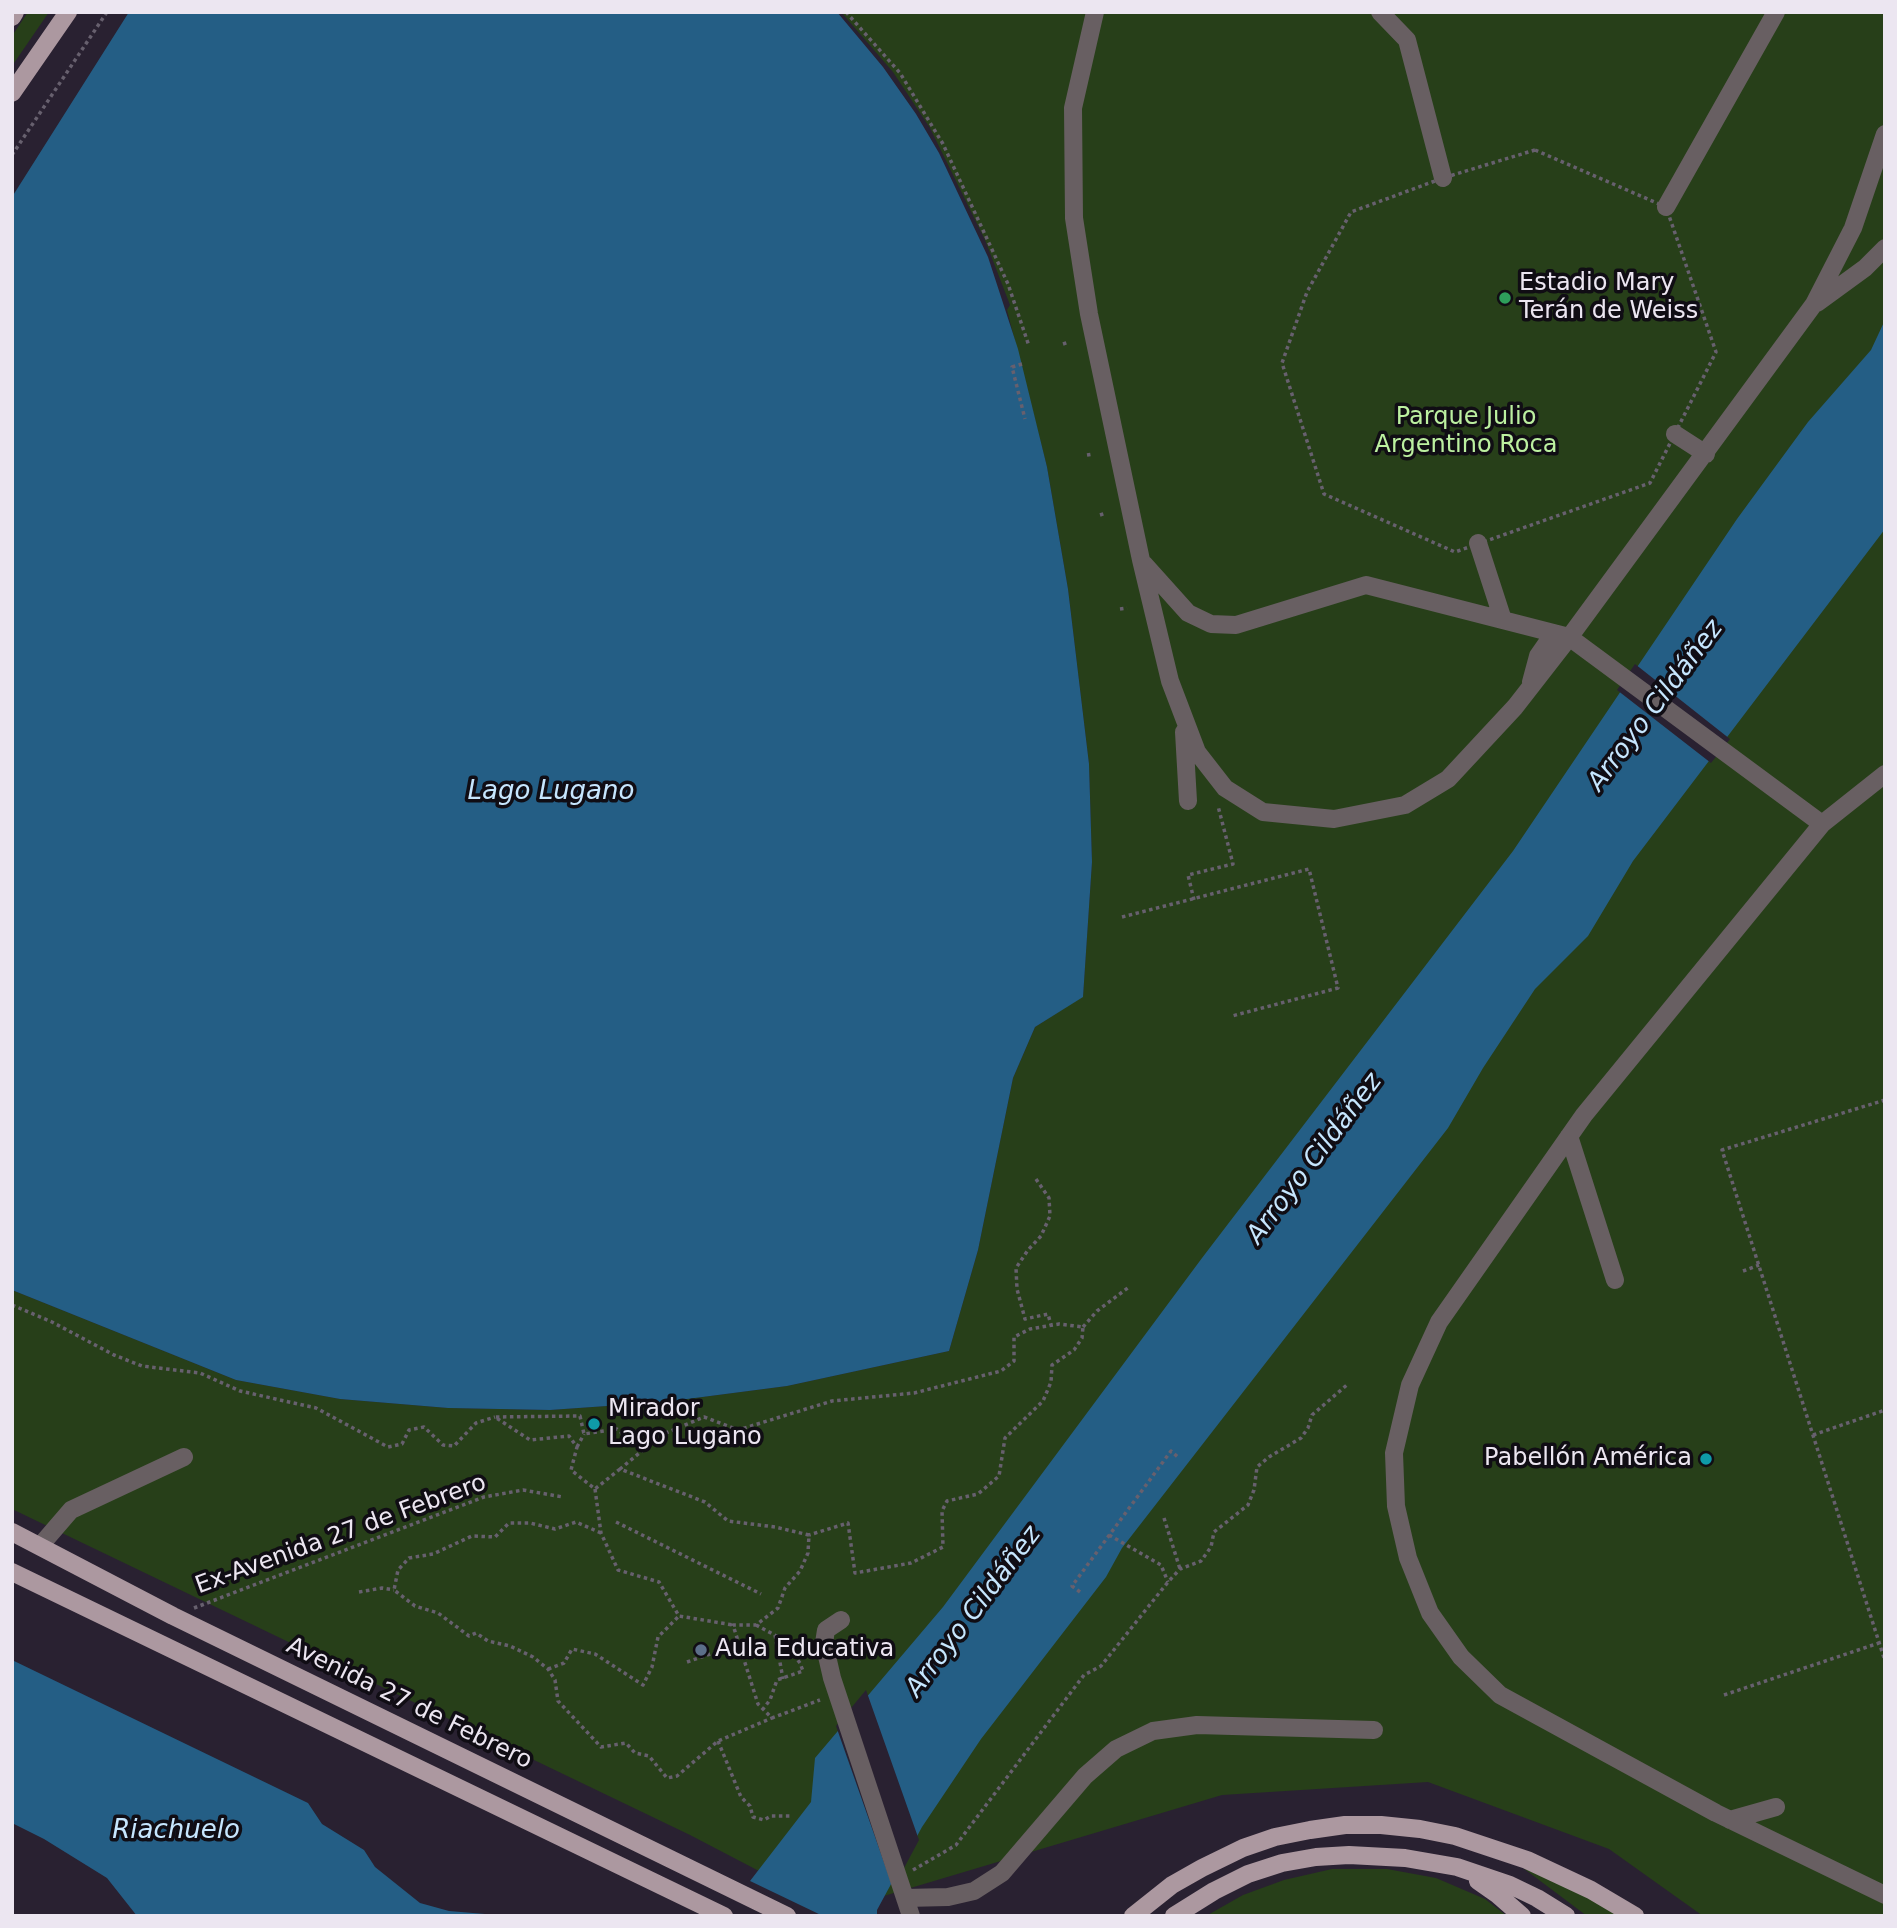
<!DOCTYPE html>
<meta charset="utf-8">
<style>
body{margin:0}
#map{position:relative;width:1897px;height:1928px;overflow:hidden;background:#292131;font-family:"DejaVu Sans",sans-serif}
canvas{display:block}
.frame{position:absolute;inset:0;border:14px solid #ece6f1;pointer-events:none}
</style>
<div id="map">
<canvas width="1897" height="1928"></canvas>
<div class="frame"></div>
</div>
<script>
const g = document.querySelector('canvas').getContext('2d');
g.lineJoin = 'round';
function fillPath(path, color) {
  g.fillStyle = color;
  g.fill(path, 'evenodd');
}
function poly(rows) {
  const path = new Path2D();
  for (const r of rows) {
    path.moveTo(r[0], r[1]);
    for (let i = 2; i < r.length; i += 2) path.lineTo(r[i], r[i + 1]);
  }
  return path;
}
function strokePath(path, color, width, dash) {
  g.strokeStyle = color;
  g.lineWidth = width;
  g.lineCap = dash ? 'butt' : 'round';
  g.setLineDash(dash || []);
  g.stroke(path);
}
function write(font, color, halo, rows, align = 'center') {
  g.font = font + ' "DejaVu Sans",sans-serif';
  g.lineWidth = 7;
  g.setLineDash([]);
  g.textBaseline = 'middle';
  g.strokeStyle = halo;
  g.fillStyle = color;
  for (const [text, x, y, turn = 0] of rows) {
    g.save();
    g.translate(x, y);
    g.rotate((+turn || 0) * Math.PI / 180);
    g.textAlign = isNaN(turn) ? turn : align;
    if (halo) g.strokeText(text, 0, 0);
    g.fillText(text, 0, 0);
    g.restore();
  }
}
fillPath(poly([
 [28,12,49,12,12,66,12,36],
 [841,12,1885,12,1885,1916,1703,1916,1609,1849,1428,1782,1222,1795,877,1898,759,1871,690,1835,12,1509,12,1290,236,1380,340,1399,448,1408,550,1410,664,1402,787,1386,949,1351,978,1250,1013,1078,1035,1027,1083,996,1092,862,1089,764,1068,589,1047,467,1007,310,1010,305,985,240,930,128,893,72],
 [1523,1868,1584,1894,1621,1916,1587,1916],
 [1332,1869,1387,1869,1436,1878,1485,1899,1507,1916,1206,1916,1243,1895,1284,1880]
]), '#273f19');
fillPath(poly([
 [129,12,837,12,883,67,916,114,939,153,988,257,1018,349,1047,467,1068,589,1089,764,1092,862,1083,997,1035,1027,1013,1078,978,1250,949,1351,787,1386,664,1402,550,1410,448,1408,340,1399,236,1380,12,1290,12,197],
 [1885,320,1885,529,1633,861,1588,936,1535,989,1483,1068,1448,1128,1122,1548,1106,1577,981,1739,922,1827,877,1910,877,1916,723,1916,811,1802,815,1758,943,1607,1202,1258,1513,851,1737,519,1808,422,1871,350],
 [12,1660,308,1803,322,1824,364,1850,375,1867,420,1903,449,1911,509,1916,137,1916,107,1878,44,1839,12,1823]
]), '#245e85');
fillPath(poly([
 [1635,664,1730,739,1711,763,1617,690],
 [866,1690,919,1840,896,1883,892,1885,836,1726],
 [748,1880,823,1916,720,1916]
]), '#292131');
strokePath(poly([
 [846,12,900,73,943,144,1008,284,1029,346],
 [1535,150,1666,207,1716,352,1650,483,1455,552,1324,494,1282,363,1307,292,1351,212,1443,178,1535,150],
 [12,155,107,12],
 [1063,344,1069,342],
 [1022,364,1012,367,1025,419],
 [1087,455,1093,454],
 [1100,515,1106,513],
 [1120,609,1127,608],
 [1194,900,1188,875,1233,864,1218,806],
 [1122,917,1309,869,1338,988,1232,1016],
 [1885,1100,1722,1150,1885,1661],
 [1036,1179,1049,1198,1050,1216,1041,1236,1028,1250,1016,1268,1017,1289,1025,1319,1048,1314,1051,1325],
 [1743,1271,1759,1265],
 [12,1305,52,1322,114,1355,142,1366,200,1373,240,1391,316,1408,388,1447,402,1444,409,1430,424,1427,443,1445,454,1446,476,1423,495,1417],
 [1083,1327,1097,1311,1129,1287],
 [1813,1435,1885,1410],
 [577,1447,584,1434],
 [643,1450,661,1435,704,1417,738,1430,832,1401,914,1393,1001,1371,1014,1361,1014,1337,1030,1329,1059,1324,1083,1327,1082,1338,1074,1350,1052,1365,1051,1382,1043,1401,1005,1438,999,1476,978,1494,947,1501,942,1511,943,1547,911,1563,855,1573,848,1523,809,1535],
 [620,1469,595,1489,571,1470,577,1447,569,1436,530,1440,495,1417,580,1416,584,1434,617,1429,643,1450,620,1469,705,1502,728,1521,775,1527,809,1535,808,1553,800,1571,785,1588,778,1608,756,1625,733,1625,758,1704,772,1718,820,1700],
 [595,1489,601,1533,618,1570,659,1582,679,1616,733,1625],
 [1164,1518,1180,1569],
 [616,1522,761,1594],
 [601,1533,576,1522,555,1529,530,1523,509,1523,495,1537,472,1536,433,1554,409,1558,398,1570,394,1590,415,1606,438,1613,469,1636,476,1633,488,1641,510,1646,533,1657,548,1669,555,1680,558,1701,601,1747,626,1743,635,1753,649,1756,667,1778,677,1776,718,1741,772,1718],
 [1109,1535,1161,1565,1168,1582],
 [359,1592,382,1588,394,1590],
 [1080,1592,1072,1586,1171,1451,1179,1458],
 [194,1608,484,1497,523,1490,563,1497],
 [756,1625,782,1639,800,1663,803,1671,777,1680,770,1700,763,1709],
 [775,1635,783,1679],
 [687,1662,739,1644],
 [548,1669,564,1663,572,1649,595,1654,643,1685,652,1667,658,1637,679,1616],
 [1724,1695,1879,1643],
 [718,1741,741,1797,750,1806,753,1817,764,1820,771,1816,791,1816],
 [913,1870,956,1845,1084,1675,1101,1666,1168,1582,1180,1569,1201,1561,1211,1547,1214,1532,1248,1505,1254,1490,1257,1467,1269,1457,1301,1438,1308,1428,1312,1415,1348,1384]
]), '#67606e', 3.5, [3.5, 3.5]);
strokePath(poly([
 [1095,12,1073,108,1074,218,1089,314,1141,560,1170,681,1197,752,1225,788,1263,812,1334,819,1405,805,1448,779,1515,707,1571,635,1814,304,1853,228,1885,134],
 [1380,12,1407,40,1443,178],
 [1666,207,1776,12],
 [1817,303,1865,268,1885,248],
 [1675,434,1706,454],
 [1478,543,1503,620],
 [1144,564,1188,613,1211,624,1236,625,1366,585,1569,637,1822,824],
 [1531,682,1538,656,1554,633],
 [1184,732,1188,801],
 [1885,774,1822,824,1584,1115,1439,1322,1410,1385,1394,1453,1396,1506,1408,1558,1430,1613,1461,1657,1500,1695,1716,1813,1885,1895],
 [1569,1136,1615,1280],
 [40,1546,71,1510,184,1457],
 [841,1620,826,1630,824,1643,832,1678,911,1916],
 [1730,1820,1776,1807],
 [905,1898,948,1897,974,1891,1002,1873,1085,1776,1116,1749,1153,1731,1197,1725,1374,1730]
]), '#685f62', 18);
strokePath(poly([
 [12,17,15,12],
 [12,93,68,12],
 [12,1532,173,1616,787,1916],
 [12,1572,724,1916],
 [1478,1881,1498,1895,1522,1916],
 [1133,1916,1172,1885,1202,1868,1243,1848,1275,1837,1310,1830,1345,1825,1381,1825,1420,1829,1455,1836,1527,1860,1591,1890,1635,1916],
 [1174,1916,1214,1891,1248,1874,1282,1863,1316,1857,1349,1855,1405,1858,1457,1867,1510,1885,1537,1898,1566,1916]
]), '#ac98a0', 18);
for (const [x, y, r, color] of [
 [1505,298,7,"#2e9e5b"],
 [594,1424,7,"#0f9aa8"],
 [1706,1459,7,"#0f9aa8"],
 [701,1650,7,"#5c6f8a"]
]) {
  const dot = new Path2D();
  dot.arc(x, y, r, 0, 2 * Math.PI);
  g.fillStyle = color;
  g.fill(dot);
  strokePath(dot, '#100d14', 2.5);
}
write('24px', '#ece6f1', '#100d14', [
 ["Estadio Mary",1519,284],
 ["Terán de Weiss",1519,312],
 ["Mirador",608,1410],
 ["Lago Lugano",608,1438],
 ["Pabellón América",1692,1459,"right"],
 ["Aula Educativa",715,1650]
], 'left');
write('24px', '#bcf0a0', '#100d14', [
 ["Parque Julio",1466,418],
 ["Argentino Roca",1466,446]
]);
write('24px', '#ece6f1', '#100d14', [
 ["Ex-Avenida 27 de Febrero",341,1535,-20],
 ["Avenida 27 de Febrero",409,1704,26]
]);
write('italic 26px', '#c6e6fe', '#100d14', [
 ["Arroyo Cildáñez",1656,706,-53],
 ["Lago Lugano",551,792],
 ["Arroyo Cildáñez",1315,1159,-53],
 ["Arroyo Cildáñez",974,1612,-53],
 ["Riachuelo",176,1831]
]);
</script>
